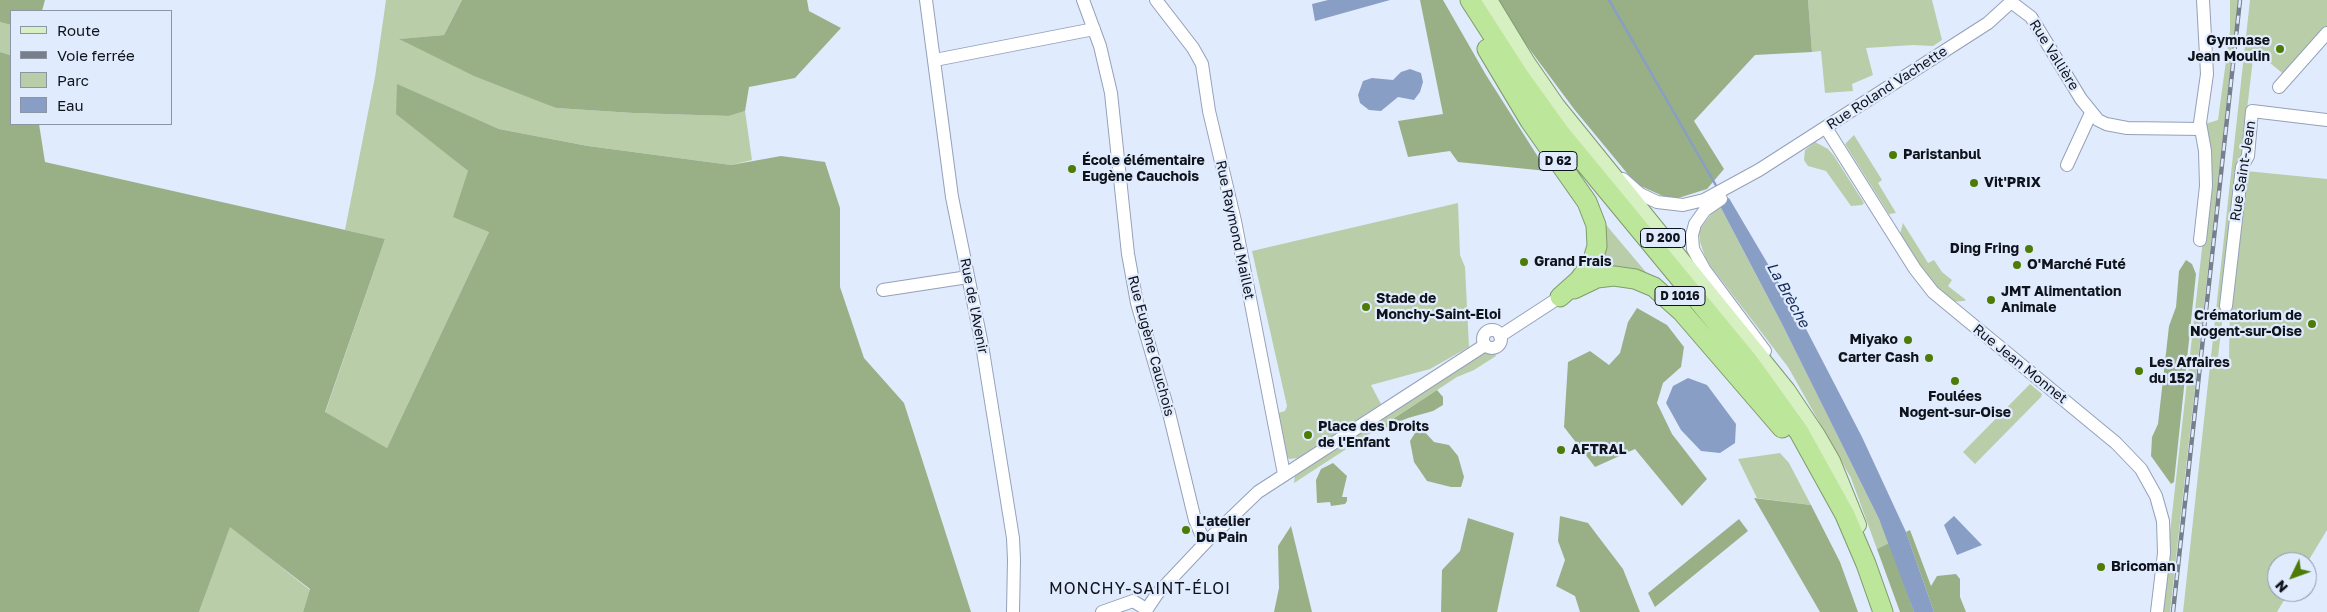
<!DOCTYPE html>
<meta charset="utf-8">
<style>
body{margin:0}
#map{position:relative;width:2327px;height:612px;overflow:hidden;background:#e0ebfe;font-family:"Golos Text",sans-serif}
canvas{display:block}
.legend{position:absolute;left:10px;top:10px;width:162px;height:115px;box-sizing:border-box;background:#e0ebfe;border:1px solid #8c95a3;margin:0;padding:6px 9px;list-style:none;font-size:15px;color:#0f131b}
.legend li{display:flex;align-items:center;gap:10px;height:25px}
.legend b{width:25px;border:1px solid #8c95a3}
.north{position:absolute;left:2267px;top:552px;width:50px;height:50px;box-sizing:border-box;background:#e0ebfe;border:1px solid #8c95a3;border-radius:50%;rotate:228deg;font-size:14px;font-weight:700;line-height:20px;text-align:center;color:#0f131b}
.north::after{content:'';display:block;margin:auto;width:18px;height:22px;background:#4c7c05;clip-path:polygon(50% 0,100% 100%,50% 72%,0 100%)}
</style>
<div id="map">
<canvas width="2327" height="612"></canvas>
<ul class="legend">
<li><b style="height:6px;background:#d7f0c2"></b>Route</li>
<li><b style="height:6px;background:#777f8c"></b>Voie ferrée</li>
<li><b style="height:14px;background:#b9cda9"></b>Parc</li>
<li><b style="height:14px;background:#899ec5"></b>Eau</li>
</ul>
<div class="north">N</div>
</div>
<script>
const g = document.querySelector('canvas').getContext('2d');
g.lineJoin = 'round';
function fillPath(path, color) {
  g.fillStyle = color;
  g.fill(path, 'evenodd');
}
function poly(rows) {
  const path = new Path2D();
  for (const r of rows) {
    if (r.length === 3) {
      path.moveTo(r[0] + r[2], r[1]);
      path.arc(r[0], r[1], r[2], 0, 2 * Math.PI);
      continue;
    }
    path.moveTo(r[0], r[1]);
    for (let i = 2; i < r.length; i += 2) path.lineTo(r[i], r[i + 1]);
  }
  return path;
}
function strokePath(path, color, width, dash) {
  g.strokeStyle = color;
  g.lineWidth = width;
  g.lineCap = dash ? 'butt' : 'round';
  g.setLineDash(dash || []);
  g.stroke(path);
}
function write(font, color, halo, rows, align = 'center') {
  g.font = font + ' "Golos Text",sans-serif';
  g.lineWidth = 4.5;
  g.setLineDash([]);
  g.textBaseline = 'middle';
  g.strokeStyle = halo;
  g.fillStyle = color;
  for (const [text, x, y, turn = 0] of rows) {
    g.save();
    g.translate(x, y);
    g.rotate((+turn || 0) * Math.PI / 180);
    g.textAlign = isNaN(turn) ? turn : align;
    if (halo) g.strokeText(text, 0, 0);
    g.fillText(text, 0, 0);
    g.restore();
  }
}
fillPath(poly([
 [386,0,462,0,444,35,400,39,556,108,633,113,729,116,745,111,752,160,731,165,588,146,499,129,397,85,397,114,468,171,489,232,387,448,325,413,385,239,345,230,375,77],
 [1808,0,1932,0,1942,40,1933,46,1913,45,1866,48,1873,75,1852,84,1853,91,1825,93,1821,51,1812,52],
 [2230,0,2238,0,2170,612,2161,612,2207,204,2205,124,2218,120,2230,31],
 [2250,0,2327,0,2327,29,2286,76,2254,50,2218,357,2229,359,2230,308,2246,171,2327,179,2327,530,2307,563,2277,562,2277,592,2289,592,2277,612,2183,612],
 [0,22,11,25,11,90,10,55,0,52],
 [1854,135,1882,180,1878,183,1896,213,1889,214,1845,144],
 [1815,142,1828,149,1834,156,1864,203,1862,205,1851,206,1826,171,1808,166,1804,160,1805,150],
 [1458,203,1460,255,1465,267,1469,347,1430,369,1371,385,1381,404,1298,458,1289,459,1287,457,1278,413,1285,411,1287,406,1252,251],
 [1719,204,1782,324,1879,519,1889,543,1877,549,1851,478,1788,367,1706,260,1700,242,1699,230],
 [1602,220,1650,277,1628,268,1597,272],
 [1903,223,1928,263,1934,260,1942,272,1952,280,1948,286,1966,300,1964,301,1950,302,1934,287,1900,234],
 [1486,350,1492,351,1496,356,1474,370,1457,377,1294,483,1295,475],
 [2030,384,2042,394,2041,397,1975,464,1963,452],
 [1780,453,1789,463,1811,505,1757,498,1738,459],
 [230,526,310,590,303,612,199,612]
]), '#b9cda9');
fillPath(poly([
 [0,0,45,0,42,11,11,11,11,25,0,22],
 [462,0,807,0,809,11,841,28,795,78,749,87,745,111,729,116,633,113,556,108,474,76,399,39,444,35],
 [1420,0,1443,0,1486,75,1547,171,1458,162,1450,151,1408,157,1398,121,1443,114],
 [1493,0,1808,0,1812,52,1755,55,1694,121,1724,169,1707,189,1672,200,1636,184,1574,109],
 [0,52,10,55,11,124,39,124,45,162,385,239,325,412,387,448,489,232,453,217,468,171,396,114,397,84,499,129,588,146,731,165,781,156,825,162,840,208,840,287,864,358,904,403,971,612,303,612,310,589,230,527,199,612,0,612],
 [2186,260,2192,264,2196,274,2174,482,2171,484,2151,456,2152,437,2158,424,2169,326,2176,307,2179,271],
 [1637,308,1667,325,1684,347,1681,367,1663,383,1657,403,1672,434,1707,479,1682,506,1635,449,1595,467,1564,427,1568,362,1590,351,1609,365,1620,353,1628,322],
 [1437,390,1443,397,1443,405,1433,411,1408,418,1384,428,1379,428],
 [1422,429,1434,442,1449,445,1458,456,1464,477,1461,487,1451,487,1427,481,1414,462,1410,441,1415,433],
 [1333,463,1347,476,1342,497,1347,497,1347,501,1345,504,1331,506,1330,502,1317,503,1316,480,1321,469],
 [1754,498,1811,505,1840,562,1858,612,1820,612],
 [1560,516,1588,523,1623,569,1640,612,1580,612,1575,596,1556,586,1565,560,1558,541],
 [1468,518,1514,533,1497,612,1441,612,1442,570,1460,551],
 [1739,519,1748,531,1655,607,1648,593],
 [1291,526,1312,612,1274,612,1279,588,1278,546],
 [1910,530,1931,586,1937,576,1956,574,1960,579,1960,597,1966,612,1934,612,1906,532],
 [1889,543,1894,555,1914,612,1900,612,1877,549]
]), '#99b087');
fillPath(poly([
 [1328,0,1390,0,1315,21,1312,4],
 [1410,69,1421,73,1423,82,1420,92,1414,100,1398,97,1381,111,1369,110,1360,103,1358,95,1363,81,1372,78,1393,80,1401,72],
 [1729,198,1805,327,1862,437,1906,532,1934,612,1914,612,1879,519,1782,324,1719,204],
 [1688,378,1707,385,1736,424,1735,443,1720,453,1701,451,1681,430,1666,403,1673,386],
 [1954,516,1982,545,1957,555,1944,525]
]), '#899ec5');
strokePath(poly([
 [1609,0,1718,189]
]), '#899ec5', 2.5);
const minor = poly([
 [926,0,952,197,982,345,1013,538,1014,560,1013,612],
 [1083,0,1100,46,1111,93,1128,254,1137,303,1169,413,1195,520,1201,534,1207,541],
 [1156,0,1193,48,1202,64,1209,111,1235,221,1284,474],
 [2011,2,2031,17,2081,99,2098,120,2106,124,2127,128,2201,129],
 [935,60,1094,29],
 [2279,87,2327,33],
 [1826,128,1915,269,1933,292,2116,443,2141,469,2156,496,2163,521,2164,553,2157,612],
 [2067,165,2091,113],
 [1623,179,1640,194,1657,202,1683,205,1704,200,1759,170,1988,23,2011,2],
 [1721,199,1705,210,1695,224,1692,235,1693,249,1704,269,1765,351],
 [2200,240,2206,186,2205,151,2200,123,2207,74,2203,0],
 [883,290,968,277],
 [2226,306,2242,167,2248,156,2252,111,2327,120],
 [1492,339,9],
 [1500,336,1560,297],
 [1102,612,1133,601,1146,609],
 [1145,612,1157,594,1207,541,1258,492,1485,345]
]);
const major = poly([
 [1489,0,1526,61,1557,106,1787,390,1817,435,1832,461,1858,525]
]);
const highway = poly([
 [1470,0,1519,76,1560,133,1748,361,1799,432,1845,515,1866,564,1883,612],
 [1487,49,1530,121,1587,202,1596,225,1597,246,1592,263,1579,280,1560,297],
 [1574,289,1597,278,1614,276,1635,279,1654,287,1682,312,1782,428]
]);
strokePath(minor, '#94a1b8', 14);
strokePath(major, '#7f9c6d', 18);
strokePath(highway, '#7f9c6d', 21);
strokePath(minor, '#fff', 12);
strokePath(major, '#d7f0c2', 16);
strokePath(highway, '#bce699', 19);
const rail = poly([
 [2173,612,2240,0]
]);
strokePath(rail, '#777f8c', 4.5);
strokePath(rail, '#e0ebfe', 2.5, [8]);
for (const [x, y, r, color] of [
 [2280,49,5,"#4c7c05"],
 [1893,155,5,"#4c7c05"],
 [1072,169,5,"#4c7c05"],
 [1974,183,5,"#4c7c05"],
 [2029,249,5,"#4c7c05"],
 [1524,262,5,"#4c7c05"],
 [2017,265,5,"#4c7c05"],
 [1991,300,5,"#4c7c05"],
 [1366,307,5,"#4c7c05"],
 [2312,324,5,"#4c7c05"],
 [1908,340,5,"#4c7c05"],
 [1929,358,5,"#4c7c05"],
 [2139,371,5,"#4c7c05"],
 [1955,381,5,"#4c7c05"],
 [1308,435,5,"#4c7c05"],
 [1561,450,5,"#4c7c05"],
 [1186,530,5,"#4c7c05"],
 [2101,567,5,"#4c7c05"]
]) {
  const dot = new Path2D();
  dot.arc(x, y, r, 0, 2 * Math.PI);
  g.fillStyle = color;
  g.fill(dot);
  strokePath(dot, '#e0ebfe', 2);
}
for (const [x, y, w] of [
 [1558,161,38],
 [1663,238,45],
 [1680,296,50]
]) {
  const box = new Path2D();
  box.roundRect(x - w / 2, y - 9.5, w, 19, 4);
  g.fillStyle = '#e0ebfe';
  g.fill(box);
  strokePath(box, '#0f131b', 1);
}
write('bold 12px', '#0f131b', null, [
 ["D 62",1558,161],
 ["D 200",1663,238],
 ["D 1016",1680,296]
]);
write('bold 14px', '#0f131b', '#e0ebfe', [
 ["Gymnase",2270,41,"right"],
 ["Jean Moulin",2270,57,"right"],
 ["Paristanbul",1903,155],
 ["École élémentaire",1082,161],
 ["Eugène Cauchois",1082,177],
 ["Vit'PRIX",1984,183],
 ["Ding Fring",2019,249,"right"],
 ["Grand Frais",1534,262],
 ["O'Marché Futé",2027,265],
 ["JMT Alimentation",2001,292],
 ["Animale",2001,308],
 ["Stade de",1376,299],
 ["Monchy-Saint-Eloi",1376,315],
 ["Crématorium de",2302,316,"right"],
 ["Nogent-sur-Oise",2302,332,"right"],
 ["Miyako",1898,340,"right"],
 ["Carter Cash",1919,358,"right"],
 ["Les Affaires",2149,363],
 ["du 152",2149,379],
 ["Foulées",1955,397,"center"],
 ["Nogent-sur-Oise",1955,413,"center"],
 ["Place des Droits",1318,427],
 ["de l'Enfant",1318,443],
 ["AFTRAL",1571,450],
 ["L'atelier",1196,522],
 ["Du Pain",1196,538],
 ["Bricoman",2111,567]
], 'left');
write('14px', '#0f131b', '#e0ebfe', [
 ["Rue Vallière",2054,55,58],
 ["Rue Roland Vachette",1887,88,-33],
 ["Rue Saint-Jean",2243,171,-81],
 ["Rue Raymond Maillet",1235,230,78],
 ["Rue de l'Avenir",974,306,79],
 ["Rue Eugène Cauchois",1151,346,75],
 ["Rue Jean Monnet",2020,364,39]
]);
write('italic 15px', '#132b5b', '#e0ebfe', [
 ["La Brèche",1788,295,61]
]);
g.letterSpacing = '1px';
write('16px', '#0f131b', '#e0ebfe', [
 ["MONCHY-SAINT-ÉLOI",1140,589]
]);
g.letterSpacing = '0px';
</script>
